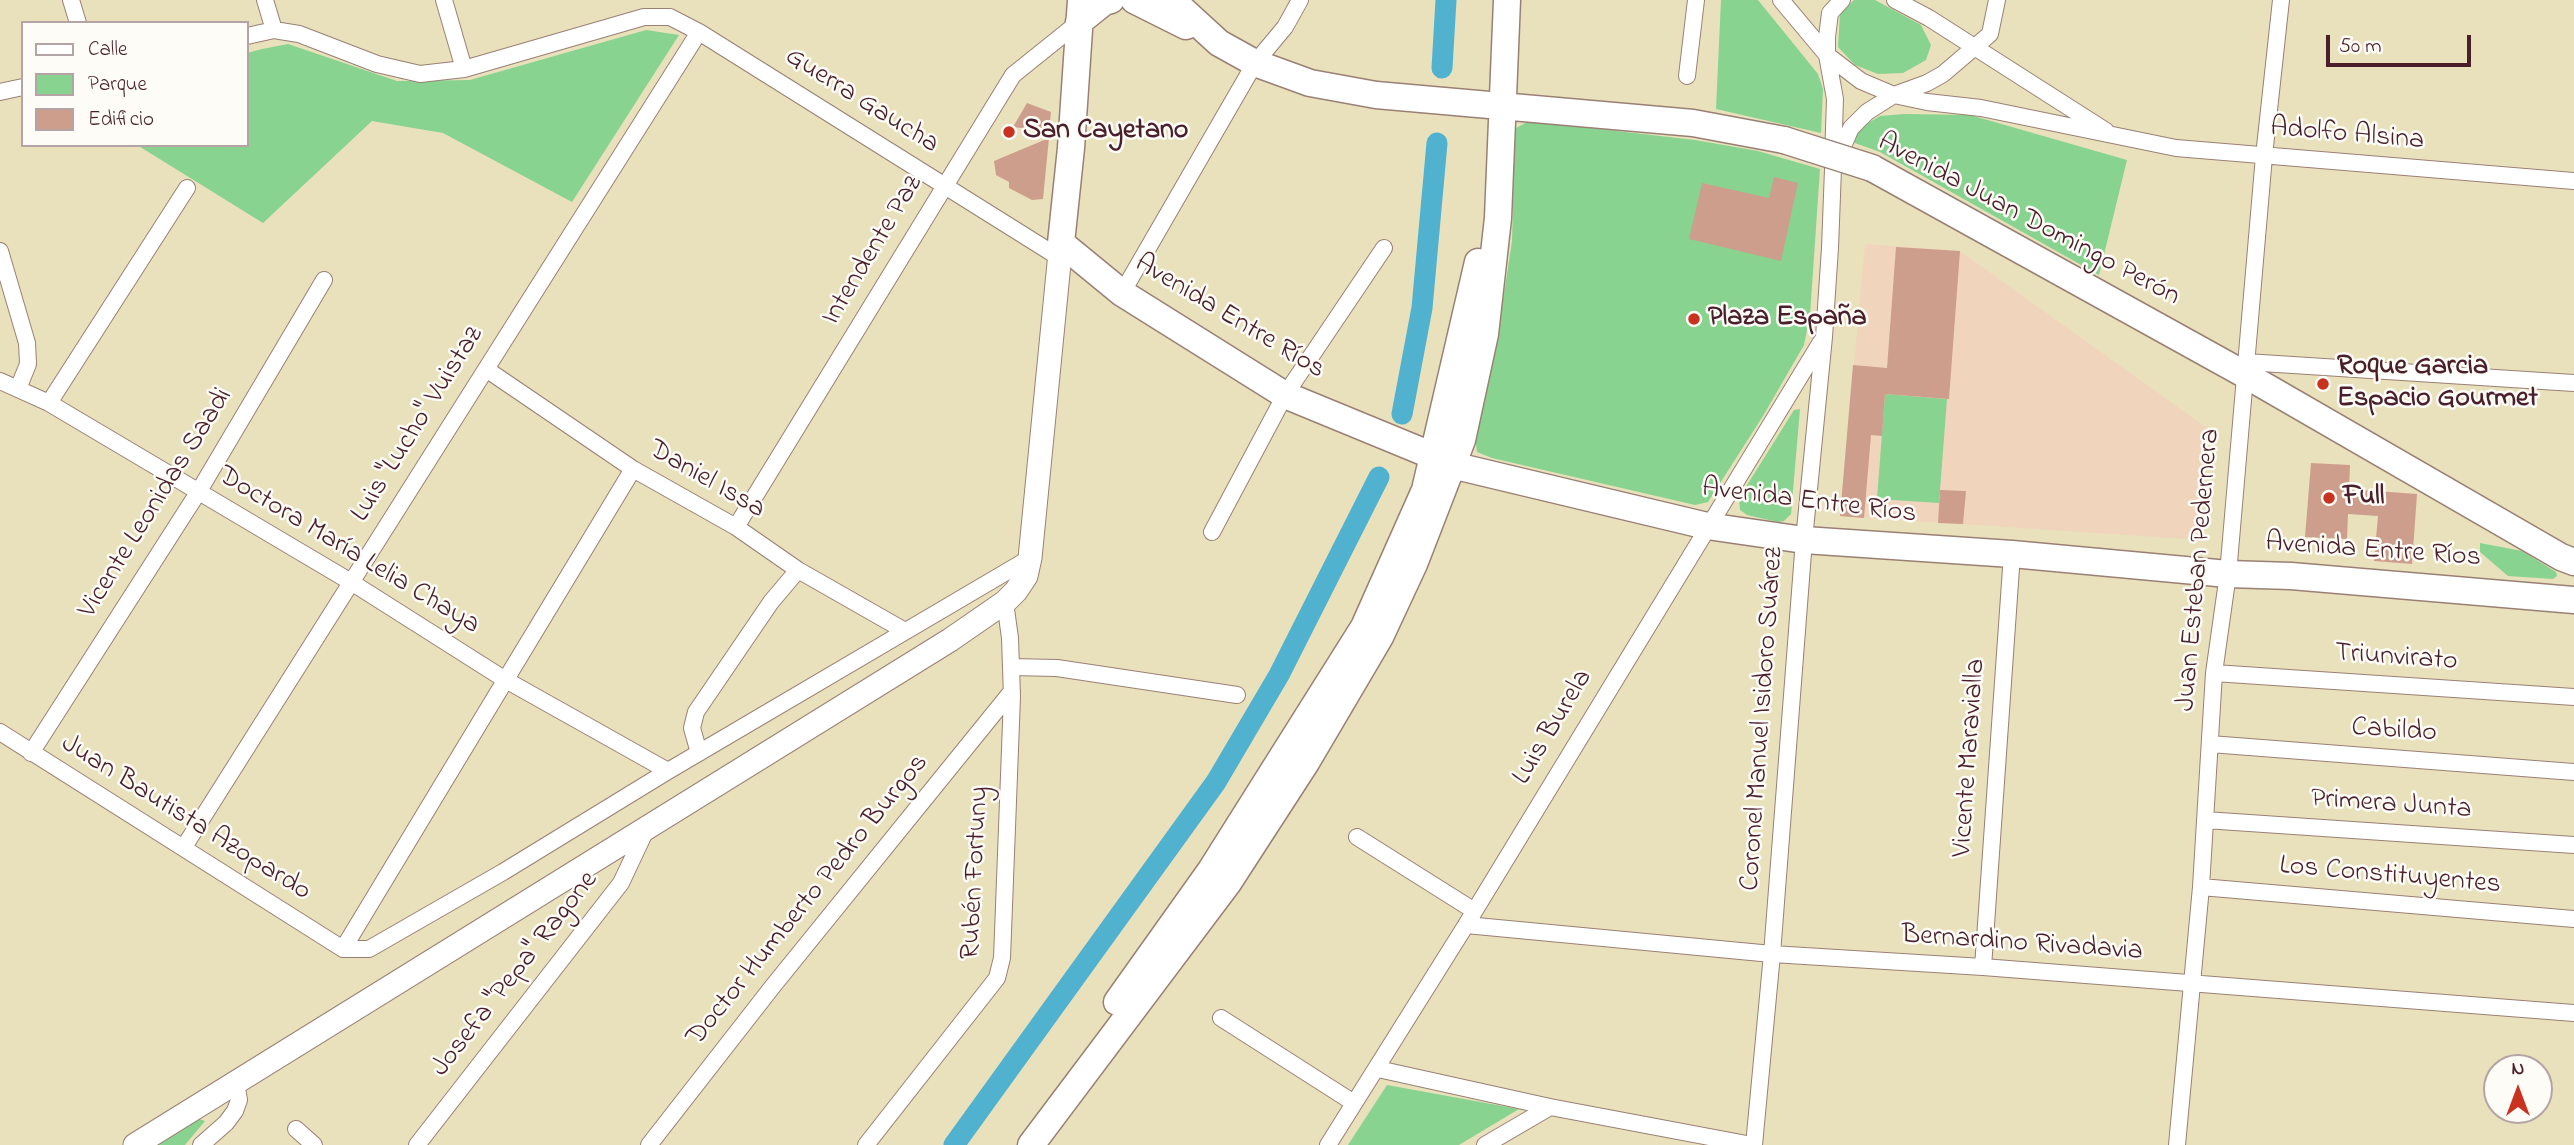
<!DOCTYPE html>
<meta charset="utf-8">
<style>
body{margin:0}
#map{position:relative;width:2574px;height:1145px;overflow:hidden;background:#e9e0bc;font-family:"Indie Flower",sans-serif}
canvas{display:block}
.legend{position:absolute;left:21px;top:21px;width:228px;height:126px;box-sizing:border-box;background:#fdfcf7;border:2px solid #b5a4a5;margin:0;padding:9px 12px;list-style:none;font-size:21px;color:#4a1f2b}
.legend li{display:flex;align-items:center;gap:14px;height:35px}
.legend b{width:35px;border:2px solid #b5a4a5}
.north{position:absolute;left:2483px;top:1054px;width:70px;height:70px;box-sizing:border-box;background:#fdfcf7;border:2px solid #b5a4a5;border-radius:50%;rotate:0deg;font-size:19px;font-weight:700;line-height:28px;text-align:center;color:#4a1f2b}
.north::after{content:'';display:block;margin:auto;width:24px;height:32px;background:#c8321e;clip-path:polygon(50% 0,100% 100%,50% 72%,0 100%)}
.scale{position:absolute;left:2326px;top:35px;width:145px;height:32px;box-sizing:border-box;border:4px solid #4a1f2b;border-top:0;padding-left:9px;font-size:21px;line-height:24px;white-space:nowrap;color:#4a1f2b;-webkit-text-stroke:5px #fdfcf7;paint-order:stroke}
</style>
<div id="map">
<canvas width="2574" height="1145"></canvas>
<ul class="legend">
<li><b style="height:9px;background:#fff"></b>Calle</li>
<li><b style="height:19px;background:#88d390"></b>Parque</li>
<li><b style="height:19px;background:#cd9e8b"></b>Edificio</li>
</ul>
<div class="north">N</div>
<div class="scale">50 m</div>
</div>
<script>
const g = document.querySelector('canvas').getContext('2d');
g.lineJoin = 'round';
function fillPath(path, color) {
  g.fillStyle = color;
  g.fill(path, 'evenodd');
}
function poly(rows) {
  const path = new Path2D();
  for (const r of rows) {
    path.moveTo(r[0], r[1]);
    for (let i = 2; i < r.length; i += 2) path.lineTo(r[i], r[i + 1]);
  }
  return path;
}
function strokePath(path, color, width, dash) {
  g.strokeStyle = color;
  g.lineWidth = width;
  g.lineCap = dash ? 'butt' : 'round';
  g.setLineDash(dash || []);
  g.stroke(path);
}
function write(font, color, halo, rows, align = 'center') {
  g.font = font + ' "Indie Flower",sans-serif';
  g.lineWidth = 5;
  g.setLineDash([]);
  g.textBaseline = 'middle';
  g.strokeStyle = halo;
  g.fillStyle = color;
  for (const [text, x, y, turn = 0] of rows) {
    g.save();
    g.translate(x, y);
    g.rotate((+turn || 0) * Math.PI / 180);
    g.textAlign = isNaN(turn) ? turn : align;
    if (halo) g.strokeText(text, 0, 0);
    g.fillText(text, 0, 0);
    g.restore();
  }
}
fillPath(poly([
 [1865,244,1960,251,2207,428,2200,529,2186,539,1840,516]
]), '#f0d5bc');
fillPath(poly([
 [1721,0,1758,0,1818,74,1823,89,1821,133,1716,109],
 [1854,0,1875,0,1921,25,1931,45,1926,60,1903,73,1878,74,1855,65,1838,47,1840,13],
 [646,30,679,35,572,202,443,133,372,121,263,223,137,145,247,145,247,53,262,49,288,44,397,81,470,80],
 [1904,114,1970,115,2127,160,2099,275,1880,152,1852,142,1861,127,1880,116],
 [1529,121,1695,140,1758,151,1820,169,1810,315,1804,345,1763,416,1708,502,1695,505,1492,458,1477,452,1475,437,1497,340,1512,241,1515,133,1516,128],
 [1885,394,1947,399,1939,503,1877,499],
 [1800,409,1791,514,1784,521,1778,522,1747,515,1740,510,1739,498,1794,410],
 [2480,543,2522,551,2556,572,2557,576,2553,579,2508,576,2480,552],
 [1387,1085,1519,1109,1459,1145,1348,1145],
 [197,1118,205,1121,185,1145,153,1145]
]), '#88d390');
strokePath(poly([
 [1442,68,1446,0],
 [1402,414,1422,308,1437,143],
 [954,1145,1216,782,1279,675,1379,477]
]), '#50b2cf', 21);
fillPath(poly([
 [1027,103,1051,112,1049,131,1013,127],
 [1049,138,1043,199,1032,200,1009,188,1009,182,996,175,994,161],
 [1774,177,1798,183,1781,261,1689,239,1702,183,1769,198],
 [1896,247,1960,251,1949,399,1885,394,1882,436,1871,435,1864,518,1840,516,1853,365,1887,368],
 [2311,463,2350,465,2349,489,2417,494,2412,564,2374,561,2378,516,2348,514,2347,539,2305,537],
 [1940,490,1966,491,1963,524,1938,523]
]), '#cd9e8b');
const street = poly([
 [71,0,78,23],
 [265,0,274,30],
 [444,0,464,69],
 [1781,0,1827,55,1861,81,1894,95,1927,102,1981,108,2176,148,2574,181],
 [1895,0,1929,18,2106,131],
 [247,36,274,30,299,34,377,64,420,74,464,69,644,17,670,17,699,32,1060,258],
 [1687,76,1696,0],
 [0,92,23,87],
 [1833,159,1835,99,1827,55,1827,37,1830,13,1842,0],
 [0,251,27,343,28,364,18,389],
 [1122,293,1255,63,1285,27,1300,0],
 [2246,362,2574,383],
 [486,369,633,469,736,527,798,570,905,631],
 [0,381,49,403,351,582,504,679,668,771],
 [49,403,187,188],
 [736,527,1013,75,1079,22],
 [1212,532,1285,395,1384,248],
 [1011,667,1057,668,1237,695],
 [2214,673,2574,697],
 [0,732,343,949],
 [2210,744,2574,772],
 [31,753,199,491,324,280],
 [699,753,692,728,696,712,771,602,798,570],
 [2205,820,2574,845],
 [1357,837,1473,910],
 [184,847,699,32],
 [2201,887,2574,919],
 [1466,925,1772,954,1983,967,2574,1013],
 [343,949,369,949,503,872,668,771,1030,558],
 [343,949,633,469],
 [1983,967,2012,554],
 [1221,1018,1354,1103],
 [1378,1069,1550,1107,1752,1145],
 [296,1129,314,1145],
 [201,1145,226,1123,235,1111,239,1100,236,1083],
 [417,1145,621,883,646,830],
 [649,1145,773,986,1012,691],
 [866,1145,997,978,1002,958,1012,697,1010,638,1005,602],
 [1328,1145,1466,925,1821,342],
 [1485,1145,1550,1107],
 [1754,1145,1772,954,1804,540,1824,337,1830,248,1833,169,1851,128,1867,112,1894,95,1927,83,1943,74,1990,34,1997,0],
 [2177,1145,2201,887,2214,673,2228,574,2264,156,2281,0]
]);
const secondary = poly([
 [135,1145,950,640,1005,602,1016,591,1026,576,1030,558,1061,243]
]);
const primary = poly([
 [1081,0,1071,148,1061,243,1122,293,1285,395,1460,467,1707,526,1804,540,2012,554,2228,574,2291,576,2574,600],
 [1134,0,1186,26],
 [1172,0,1219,43,1255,63,1310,83,1376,95,1693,123,1784,140],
 [1079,22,1104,2,1111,0],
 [1872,168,2244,374,2561,557,2574,562],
 [1117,1002,1211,870,1364,627,1425,490,1478,262],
 [1031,1145,1228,883,1307,761,1380,637,1414,564,1462,440,1485,334,1498,218,1507,0]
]);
strokePath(street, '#9a8074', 18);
strokePath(secondary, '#9a8074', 25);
strokePath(primary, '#9a8074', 29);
strokePath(street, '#fff', 16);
strokePath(secondary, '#fff', 23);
strokePath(primary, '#fff', 26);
const primaryBridge = poly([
 [1784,140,1872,168]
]);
strokePath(primaryBridge, '#9a8074', 29, []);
strokePath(primaryBridge, '#fff', 26);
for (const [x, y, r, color] of [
 [1009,132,7,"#c8321e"],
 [1694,319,7,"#c8321e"],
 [2323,384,7,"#c8321e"],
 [2329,498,7,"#c8321e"]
]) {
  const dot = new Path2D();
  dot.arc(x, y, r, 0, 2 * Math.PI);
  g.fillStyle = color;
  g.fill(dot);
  strokePath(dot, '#fdfcf7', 2.5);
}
write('28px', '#4a1f2b', '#fdfcf7', [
 ["Guerra Gaucha",861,102,32],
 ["Adolfo Alsina",2347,136,5],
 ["Avenida Juan Domingo Perón",2028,221,28],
 ["Intendente Paz",874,251,-59],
 ["Avenida Entre Ríos",1229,318,31],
 ["Luis \"Lucho\" Vuistaz",419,425,-58],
 ["Daniel Issa",706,481,30],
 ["Avenida Entre Ríos",1809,503,7],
 ["Vicente Leonidas Saadi",157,504,-58],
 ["Doctora María Lelia Chaya",348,552,31],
 ["Avenida Entre Ríos",2373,552,4],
 ["Juan Esteban Pedernera",2200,570,-85],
 ["Triunvirato",2396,659,4],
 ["Coronel Manuel Isidoro Suárez",1764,719,-86],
 ["Luis Burela",1554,728,-59],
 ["Cabildo",2394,732,4],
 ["Vicente Maravialla",1971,758,-86],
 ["Primera Junta",2391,806,4],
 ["Juan Bautista Azopardo",185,819,32],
 ["Rubén Fortuny",977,873,-87],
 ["Los Constituyentes",2390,877,5],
 ["Doctor Humberto Pedro Burgos",809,901,-51],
 ["Bernardino Rivadavia",2022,945,4],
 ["Josefa \"Pepa\" Ragone",516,975,-52]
]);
write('bold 28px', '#4a1f2b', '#fdfcf7', [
 ["San Cayetano",1023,132],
 ["Plaza España",1708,319],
 ["Roque Garcia",2337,368],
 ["Espacio Gourmet",2337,400],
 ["Full",2343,498]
], 'left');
</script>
